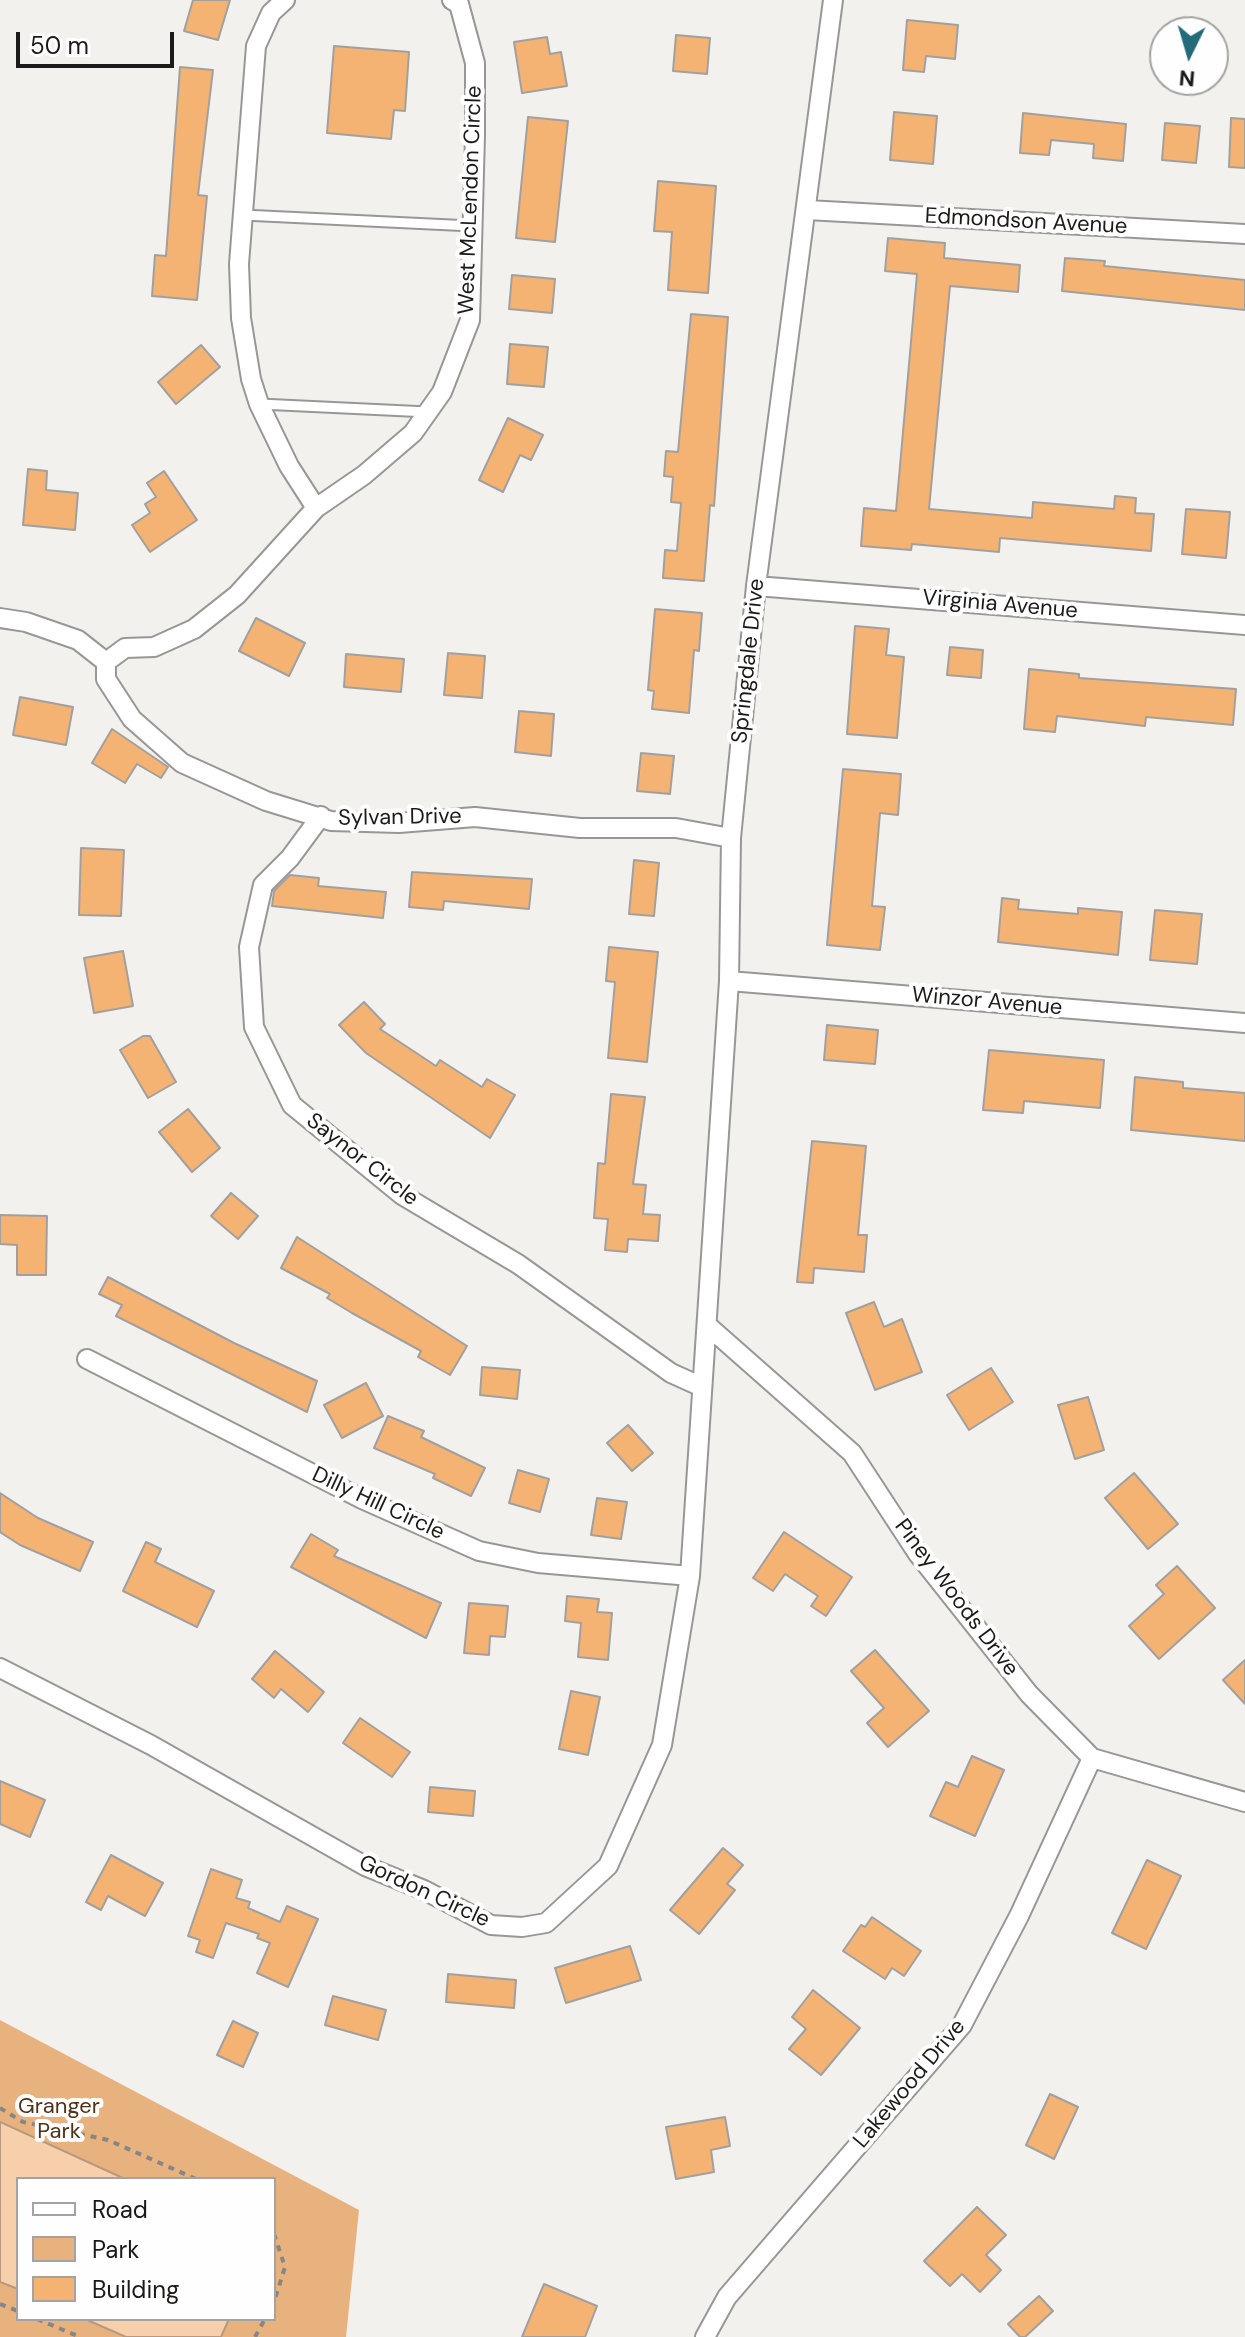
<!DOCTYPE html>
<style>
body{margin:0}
#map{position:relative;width:1245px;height:2337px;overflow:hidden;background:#f3f1ee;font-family:"DM Sans",sans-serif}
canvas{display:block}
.legend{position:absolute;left:16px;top:2177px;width:260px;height:144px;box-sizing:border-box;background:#fffefe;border:2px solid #a4a3a2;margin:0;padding:10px 14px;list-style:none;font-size:24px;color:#1b1a19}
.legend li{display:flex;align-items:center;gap:16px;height:40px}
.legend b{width:40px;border:2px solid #a4a3a2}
.north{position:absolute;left:1149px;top:16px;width:80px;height:80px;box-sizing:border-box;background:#fffefe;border:2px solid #a4a3a2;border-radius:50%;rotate:185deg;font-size:22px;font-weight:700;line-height:32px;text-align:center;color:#1b1a19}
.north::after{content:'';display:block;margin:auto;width:28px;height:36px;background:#246b79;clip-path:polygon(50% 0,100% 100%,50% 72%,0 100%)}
.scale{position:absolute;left:16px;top:32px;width:158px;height:36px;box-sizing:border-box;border:4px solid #1b1a19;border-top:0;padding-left:10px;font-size:24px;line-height:28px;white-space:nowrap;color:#1b1a19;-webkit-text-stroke:6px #fffefe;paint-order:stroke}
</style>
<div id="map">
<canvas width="1245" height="2337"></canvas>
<ul class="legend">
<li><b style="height:10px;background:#fff"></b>Road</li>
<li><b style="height:22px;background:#e8b27f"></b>Park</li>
<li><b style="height:22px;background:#f5b373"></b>Building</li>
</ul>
<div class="north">N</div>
<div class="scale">50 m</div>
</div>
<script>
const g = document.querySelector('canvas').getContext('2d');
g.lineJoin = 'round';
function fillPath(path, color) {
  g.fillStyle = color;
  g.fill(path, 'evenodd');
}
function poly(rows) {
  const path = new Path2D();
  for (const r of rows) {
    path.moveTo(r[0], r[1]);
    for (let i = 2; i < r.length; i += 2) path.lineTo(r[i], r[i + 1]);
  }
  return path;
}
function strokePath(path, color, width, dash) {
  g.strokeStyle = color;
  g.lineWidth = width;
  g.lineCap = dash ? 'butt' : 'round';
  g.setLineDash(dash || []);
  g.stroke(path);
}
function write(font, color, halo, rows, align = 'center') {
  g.font = font + ' "DM Sans",sans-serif';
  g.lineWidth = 8;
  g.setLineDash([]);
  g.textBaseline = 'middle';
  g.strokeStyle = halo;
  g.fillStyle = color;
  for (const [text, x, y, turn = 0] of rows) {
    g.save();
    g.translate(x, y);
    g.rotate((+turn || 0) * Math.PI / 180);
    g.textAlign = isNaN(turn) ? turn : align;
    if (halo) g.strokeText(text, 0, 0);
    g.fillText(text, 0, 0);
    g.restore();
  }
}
fillPath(poly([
 [0,2020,359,2210,346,2337,0,2337],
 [18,2179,274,2179,274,2319,18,2319]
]), '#e8b27f');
const water = poly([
 [0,2122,125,2179,18,2179,18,2289,0,2282,0,2122],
 [85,2319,229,2319,221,2337,126,2337,85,2319]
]);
fillPath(water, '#f8cfab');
strokePath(water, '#b6997f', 2);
const building = poly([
 [193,0,230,0,218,40,184,31,193,0],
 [907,20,958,25,955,59,926,56,924,72,903,70,907,20],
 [676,35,710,38,707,74,673,71,676,35],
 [547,37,550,54,561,52,567,86,522,93,514,42,547,37],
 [334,46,409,52,405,111,394,110,391,139,327,133,334,46],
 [180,67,213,70,198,195,207,196,197,300,152,296,155,255,166,256,180,67],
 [894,112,937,116,933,164,890,160,894,112],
 [1023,113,1126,124,1123,161,1093,158,1094,144,1051,140,1049,155,1020,153,1023,113],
 [528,117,568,121,555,242,516,238,528,117],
 [1231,118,1245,119,1245,168,1229,167,1231,118],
 [1165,123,1200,126,1196,163,1162,160,1165,123],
 [658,181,716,186,708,293,668,290,672,232,654,231,658,181],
 [888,238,945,243,944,258,1020,265,1018,292,950,286,929,509,1032,518,1033,502,1114,509,1115,496,1136,498,1135,513,1154,514,1151,551,1000,538,999,552,912,544,911,550,861,546,864,508,896,511,917,274,885,271,888,238],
 [1065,258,1105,261,1104,266,1245,280,1245,310,1062,291,1065,258],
 [512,275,555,279,552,313,509,309,512,275],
 [691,314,728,317,714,506,710,505,704,581,663,578,665,550,677,551,681,503,671,502,673,477,664,476,666,451,678,452,691,314],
 [510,344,548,347,544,387,507,384,510,344],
 [201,345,220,367,176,404,158,382,201,345],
 [508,418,543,435,531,460,520,455,503,492,479,480,508,418],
 [28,469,47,471,46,490,78,493,75,530,23,525,28,469],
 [164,471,197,520,150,552,132,525,150,513,145,504,156,497,147,483,164,471],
 [1186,509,1230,512,1226,558,1182,554,1186,509],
 [655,609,702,613,699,651,694,650,689,713,652,709,654,691,648,690,655,609],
 [256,618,305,643,289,676,239,651,256,618],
 [855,626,889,629,886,655,904,657,897,738,847,734,855,626],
 [950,647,983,650,981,678,947,675,950,647],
 [448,653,485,656,482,698,444,695,448,653],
 [346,654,404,659,401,692,344,687,346,654],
 [1029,669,1079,674,1079,678,1236,689,1233,725,1146,717,1145,726,1057,716,1055,732,1024,729,1029,669],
 [20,697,73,707,66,745,13,735,20,697],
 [519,711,554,714,551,756,515,752,519,711],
 [112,729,168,767,161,778,137,764,125,783,92,763,112,729],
 [641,753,674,756,670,794,637,791,641,753],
 [843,769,901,774,898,815,880,813,872,906,885,907,880,950,827,945,843,769],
 [81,848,124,850,121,916,79,915,81,848],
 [634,860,659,863,654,916,629,914,634,860],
 [412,872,532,879,529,909,444,901,443,910,409,907,412,872],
 [290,875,319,878,318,886,386,892,383,918,272,906,274,891,290,875],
 [1002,898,1019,900,1018,909,1078,914,1078,908,1122,912,1118,955,998,942,1002,898],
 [1155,910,1202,914,1197,964,1150,960,1155,910],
 [609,947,658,952,647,1062,608,1058,615,982,606,981,609,947],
 [123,951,133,1006,94,1013,84,958,123,951],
 [364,1002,385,1024,380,1029,436,1066,440,1060,482,1087,487,1079,515,1095,490,1138,366,1053,339,1025,364,1002],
 [827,1025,878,1030,875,1064,824,1060,827,1025],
 [143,1036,150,1036,176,1082,148,1098,120,1050,143,1036],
 [989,1050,1104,1060,1100,1108,1024,1101,1023,1113,983,1110,989,1050],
 [1135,1077,1183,1082,1183,1088,1245,1093,1245,1141,1131,1130,1135,1077],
 [611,1094,645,1097,633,1184,646,1185,643,1214,660,1215,658,1241,628,1239,627,1252,605,1250,608,1219,594,1218,598,1163,605,1164,611,1094],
 [188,1109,220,1148,192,1172,159,1132,188,1109],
 [812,1141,866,1146,858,1235,867,1235,864,1272,814,1268,813,1283,797,1282,812,1141],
 [231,1193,258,1216,238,1239,211,1216,231,1193],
 [0,1215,47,1216,46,1275,17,1275,17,1245,0,1244,0,1215],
 [297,1237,467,1346,450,1375,418,1357,421,1351,352,1313,327,1298,330,1294,281,1268,297,1237],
 [108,1277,234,1343,317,1381,307,1412,116,1316,122,1305,99,1294,108,1277],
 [874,1302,884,1327,902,1319,922,1372,875,1390,846,1313,874,1302],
 [482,1367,520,1370,517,1399,480,1395,482,1367],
 [991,1368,1013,1402,969,1430,947,1395,991,1368],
 [366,1383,383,1416,342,1438,324,1405,366,1383],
 [1088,1397,1104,1450,1075,1459,1058,1405,1088,1397],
 [388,1416,424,1431,421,1437,485,1468,471,1496,433,1478,435,1474,374,1448,388,1416],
 [628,1425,653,1453,632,1471,607,1443,628,1425],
 [518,1470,549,1479,540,1512,509,1503,518,1470],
 [1134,1473,1178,1524,1148,1549,1105,1498,1134,1473],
 [0,1493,38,1518,93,1542,80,1571,20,1545,0,1532,0,1493],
 [597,1498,627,1502,621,1539,591,1535,597,1498],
 [784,1532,852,1577,826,1616,811,1606,818,1596,785,1574,773,1591,753,1578,784,1532],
 [311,1534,338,1550,334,1556,441,1603,426,1638,291,1567,311,1534],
 [146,1542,161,1549,155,1562,214,1591,197,1627,123,1591,146,1542],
 [1177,1566,1215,1608,1159,1659,1129,1626,1164,1594,1156,1585,1177,1566],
 [567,1596,599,1599,597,1612,612,1613,608,1660,578,1657,581,1623,565,1621,567,1596],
 [469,1603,508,1606,505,1637,490,1636,489,1655,464,1653,469,1603],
 [875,1650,929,1711,888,1747,867,1723,884,1708,851,1671,875,1650],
 [275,1651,324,1692,308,1712,281,1689,274,1698,252,1679,275,1651],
 [1245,1660,1245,1704,1223,1680,1245,1660],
 [571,1691,600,1697,588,1755,559,1749,571,1691],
 [360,1718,410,1752,392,1777,343,1743,360,1718],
 [972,1756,1004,1770,975,1836,930,1816,946,1782,958,1787,972,1756],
 [0,1781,45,1800,30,1837,0,1824,0,1781],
 [430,1787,475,1791,473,1816,428,1812,430,1787],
 [723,1848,743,1865,727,1884,735,1890,699,1934,670,1910,723,1848],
 [111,1855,163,1883,145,1916,108,1896,101,1910,86,1902,111,1855],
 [1147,1860,1181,1876,1146,1949,1112,1933,1147,1860],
 [211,1869,242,1880,236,1898,250,1902,248,1908,280,1922,287,1906,318,1919,288,1987,257,1973,270,1943,257,1938,259,1934,226,1923,213,1958,196,1952,200,1940,188,1936,211,1869],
 [872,1917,921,1951,904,1976,892,1968,885,1979,843,1951,861,1925,865,1927,872,1917],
 [630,1946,641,1980,566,2003,555,1968,630,1946],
 [448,1974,516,1980,514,2008,446,2002,448,1974],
 [813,1990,860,2028,821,2075,789,2049,806,2029,792,2017,813,1990],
 [333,1996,386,2010,378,2040,325,2025,333,1996],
 [233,2021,258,2033,243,2067,217,2055,233,2021],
 [1050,2094,1078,2107,1054,2159,1026,2145,1050,2094],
 [725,2117,730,2146,711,2150,714,2172,676,2179,666,2127,725,2117],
 [977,2207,1006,2235,986,2255,1001,2270,980,2292,962,2274,950,2286,924,2261,977,2207],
 [544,2284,597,2306,585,2337,522,2337,544,2284],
 [1039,2296,1053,2311,1025,2337,1020,2337,1008,2324,1039,2296]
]);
fillPath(building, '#f5b373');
strokePath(building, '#a2a09e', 2);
const service = poly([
 [243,215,472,226],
 [260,404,428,412]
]);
const minor = poly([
 [285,0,271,13,256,46,239,264,241,318,251,379,259,404,289,466,316,508],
 [807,210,1245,234],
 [756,586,1245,625],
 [0,618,26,622,78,640,106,662,106,679,132,719,182,763,266,801,331,821,399,823,475,817,580,828,676,828,731,838],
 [106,662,125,648,154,647,194,629,237,595,316,508,364,475,413,433,442,392,470,320,475,135,475,63,459,4,452,0],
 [321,816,290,858,263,885,249,947,254,1027,292,1105,402,1195,518,1264,671,1373,702,1387],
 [729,981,1245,1023],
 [708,1326,852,1453,918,1554,1029,1694,1092,1758,1245,1802],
 [87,1359,362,1499,479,1551,538,1563,690,1576],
 [0,1668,151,1745,365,1866,424,1890,491,1925,522,1927,546,1923,608,1866,662,1745,690,1576,729,981,731,838,756,586,833,0],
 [705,2337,727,2297,962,2025,1019,1916,1092,1758]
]);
strokePath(service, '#999795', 13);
strokePath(minor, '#999795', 22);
strokePath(poly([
 [0,2108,23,2122,108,2140,196,2179],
 [274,2234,285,2267,274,2302],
 [0,2304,18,2311],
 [37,2319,80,2337],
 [255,2337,265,2319]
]), '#888684', 4, [6, 6]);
strokePath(service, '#fff', 9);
strokePath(minor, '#fff', 18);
write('22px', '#1b1a19', '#fffefe', [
 ["West McLendon Circle",471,200,-88],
 ["Edmondson Avenue",1026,222,3],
 ["Virginia Avenue",1000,605,5],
 ["Springdale Drive",749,661,-84],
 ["Sylvan Drive",400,818,-1],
 ["Winzor Avenue",987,1002,5],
 ["Saynor Circle",362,1160,38],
 ["Dilly Hill Circle",378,1504,25],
 ["Piney Woods Drive",956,1598,53],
 ["Gordon Circle",424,1892,25],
 ["Lakewood Drive",910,2084,-50]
]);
write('22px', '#4d3217', '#fffefe', [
 ["Granger",59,2107],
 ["Park",59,2132]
]);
</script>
